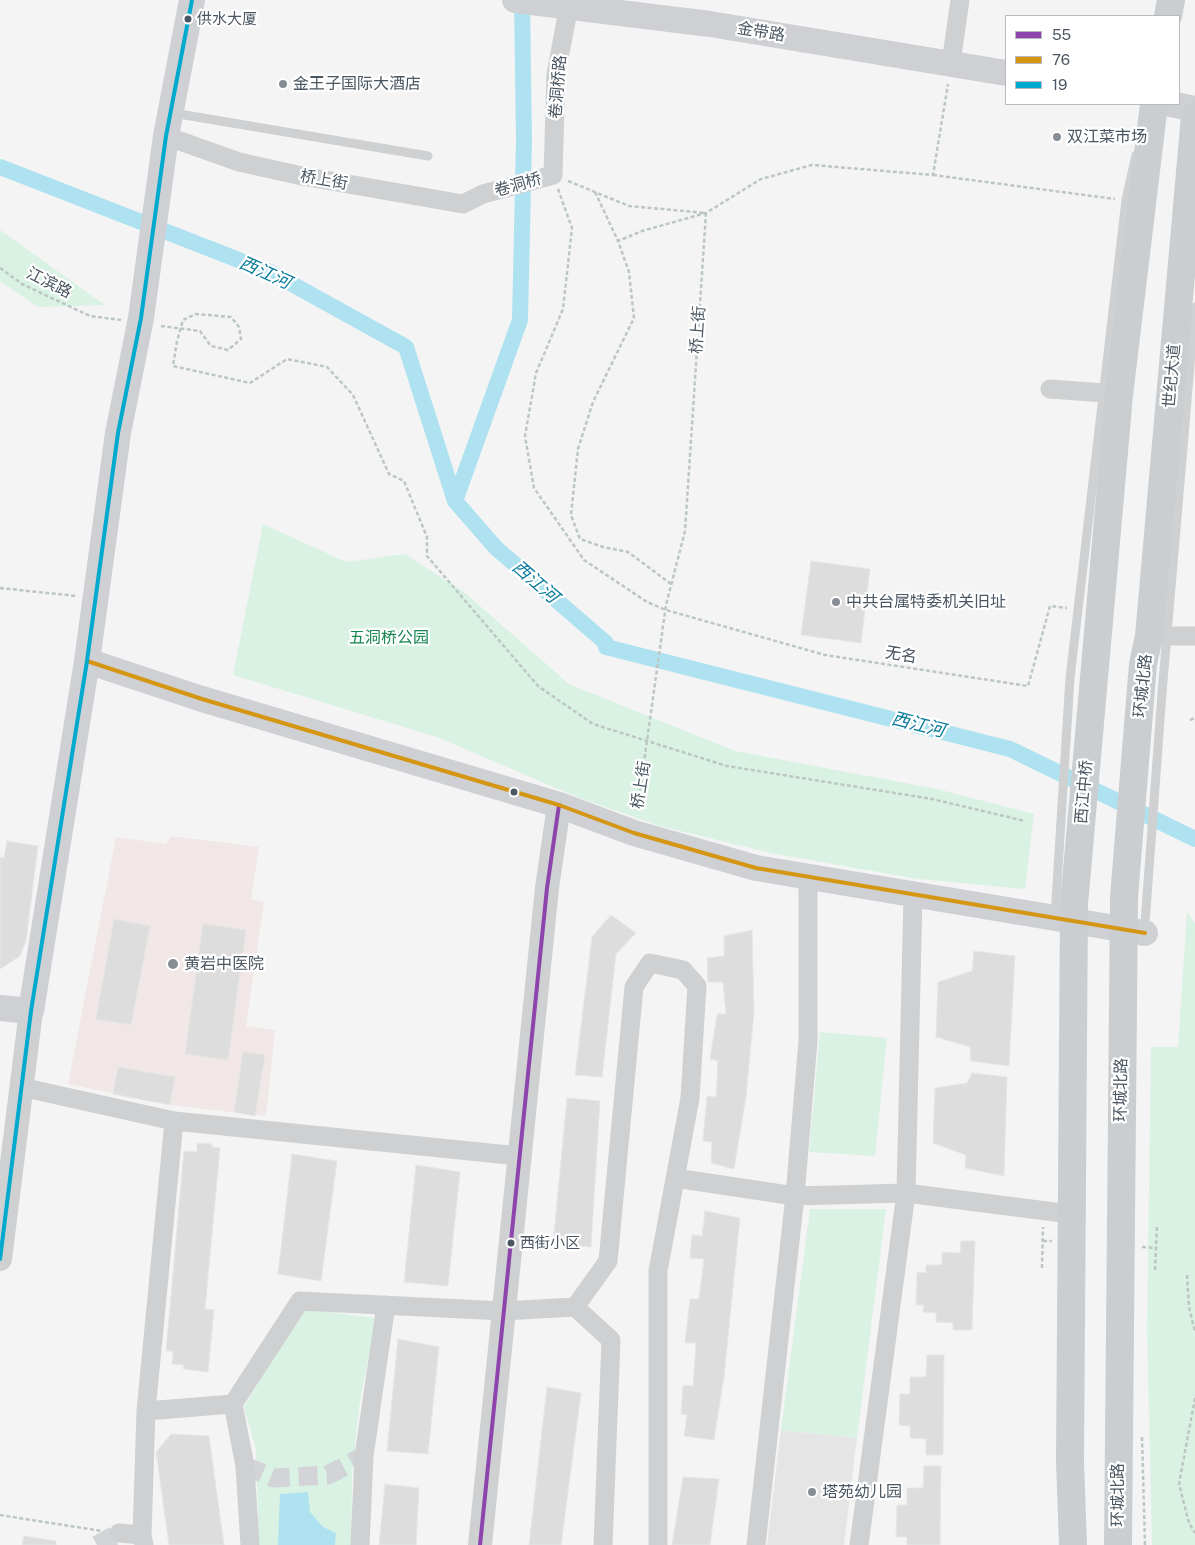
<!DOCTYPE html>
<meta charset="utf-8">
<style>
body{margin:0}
#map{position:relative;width:1195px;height:1545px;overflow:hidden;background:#f4f4f4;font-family:"Public Sans",sans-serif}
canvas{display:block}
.legend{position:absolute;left:1005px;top:15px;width:175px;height:90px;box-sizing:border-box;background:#fff;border:1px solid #b7bbc0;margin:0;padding:6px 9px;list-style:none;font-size:15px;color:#4a5661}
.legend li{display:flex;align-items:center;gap:10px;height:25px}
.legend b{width:25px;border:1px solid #b7bbc0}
</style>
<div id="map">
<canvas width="1195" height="1545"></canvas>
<ul class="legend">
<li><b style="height:6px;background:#8e44ad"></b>55</li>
<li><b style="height:6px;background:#d49613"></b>76</li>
<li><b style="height:6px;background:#00a9ce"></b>19</li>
</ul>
</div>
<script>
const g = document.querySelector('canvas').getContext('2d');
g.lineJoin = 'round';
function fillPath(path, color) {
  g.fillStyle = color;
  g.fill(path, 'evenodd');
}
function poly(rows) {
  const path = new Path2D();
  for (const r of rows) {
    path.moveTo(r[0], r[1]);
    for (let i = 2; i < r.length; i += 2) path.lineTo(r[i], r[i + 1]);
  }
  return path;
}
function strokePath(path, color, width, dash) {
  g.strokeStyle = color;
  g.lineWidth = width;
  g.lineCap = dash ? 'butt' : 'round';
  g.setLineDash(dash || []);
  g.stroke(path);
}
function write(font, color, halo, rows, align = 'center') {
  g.font = font + ' "Public Sans","Noto Sans SC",sans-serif';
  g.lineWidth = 4.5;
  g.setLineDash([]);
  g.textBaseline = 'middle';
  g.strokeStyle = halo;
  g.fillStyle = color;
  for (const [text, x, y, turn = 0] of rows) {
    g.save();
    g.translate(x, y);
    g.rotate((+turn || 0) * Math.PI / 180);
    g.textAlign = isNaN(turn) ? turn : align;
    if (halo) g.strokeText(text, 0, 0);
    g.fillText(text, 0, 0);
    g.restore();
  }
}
fillPath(poly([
 [781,1430,857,1438,844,1545,767,1545]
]), '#e6e5e6');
fillPath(poly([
 [171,836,259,847,251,899,264,902,246,1026,275,1030,266,1116,170,1105,68,1084,116,837,166,844]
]), '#f1e7e6');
fillPath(poly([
 [0,230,105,305,38,307,0,281],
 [263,524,346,562,405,554,464,592,569,684,735,751,937,789,1034,814,1025,889,919,879,775,854,660,826,577,797,437,737,233,675],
 [1187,911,1195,924,1195,1545,1152,1545,1147,1329,1151,1047,1178,1047],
 [820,1032,887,1038,875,1156,809,1152],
 [810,1209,886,1209,857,1438,781,1430],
 [303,1309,376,1318,359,1407,352,1475,351,1545,259,1545,256,1449,244,1407]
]), '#d9f2e3');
fillPath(poly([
 [308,1492,310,1512,323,1527,336,1533,335,1545,278,1545,280,1494]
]), '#aee2f0');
strokePath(poly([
 [0,167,272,273,406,347,455,501,496,548,606,643,606,647,1010,749,1195,839],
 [455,501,520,320,524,141,522,0]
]), '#aee2f0', 16);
const building = poly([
 [811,561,870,569,861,643,801,635,811,561],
 [7,841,38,846,26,941,20,956,0,969,0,857,4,858,7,841],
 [611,915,636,933,616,954,602,1077,575,1075,592,937,611,915],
 [114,919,150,926,131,1025,96,1019,114,919],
 [203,924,246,930,228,1060,185,1054,203,924],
 [752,930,754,1012,746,1097,734,1169,711,1163,712,1142,703,1141,707,1096,716,1097,718,1061,710,1059,717,1014,726,1014,723,982,708,982,707,958,724,956,724,936,752,930],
 [974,951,1015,956,1009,1066,971,1061,970,1047,936,1037,938,982,972,971,974,951],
 [243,1052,265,1055,255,1116,234,1112,243,1052],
 [118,1067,175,1077,170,1105,113,1094,118,1067],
 [972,1073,1007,1077,1004,1176,965,1168,966,1155,933,1143,935,1088,967,1083,972,1073],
 [567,1098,600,1101,591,1247,553,1244,567,1098],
 [197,1143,212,1144,212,1147,220,1148,205,1309,214,1310,208,1372,183,1369,184,1365,172,1364,173,1351,166,1351,184,1151,197,1152,197,1143],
 [292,1154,337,1161,321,1281,278,1274,292,1154],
 [416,1165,460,1172,448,1286,404,1282,416,1165],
 [705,1211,740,1218,724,1377,714,1440,684,1436,687,1415,681,1414,683,1385,693,1386,696,1343,685,1343,690,1299,699,1299,704,1259,690,1258,692,1235,702,1236,705,1211],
 [961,1241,975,1241,972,1330,953,1330,953,1323,936,1322,936,1313,923,1312,924,1305,916,1305,917,1272,926,1273,926,1265,942,1265,942,1252,960,1253,961,1241],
 [398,1339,439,1347,428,1454,387,1451,398,1339],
 [927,1355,944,1355,943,1455,926,1455,926,1439,910,1438,910,1426,899,1425,900,1394,910,1394,910,1377,926,1377,927,1355],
 [547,1387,581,1393,561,1545,529,1545,547,1387],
 [171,1434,209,1436,224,1545,169,1545,156,1452,171,1434],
 [924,1466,941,1466,940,1545,907,1545,907,1537,896,1537,897,1505,907,1505,907,1488,923,1488,924,1466],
 [683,1477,719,1479,710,1545,672,1545,683,1477],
 [385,1484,419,1488,416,1545,379,1545,385,1484],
 [24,1536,56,1541,56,1545,22,1545,24,1536]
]);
fillPath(building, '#ddddde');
strokePath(building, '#e5e6e7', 1);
strokePath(poly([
 [245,1466,274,1478,328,1475,364,1456],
 [97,1545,119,1533]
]), '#d2d4d7', 19, [19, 9]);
strokePath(poly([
 [933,175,1115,199],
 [568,181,629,206,706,213,685,531,666,605,637,812],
 [558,189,572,228,563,309,536,373,525,436,534,488,584,560,647,602,666,610,825,655,1028,686,1050,606,1067,608],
 [595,192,618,241],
 [0,268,22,284,90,316,121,320],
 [161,326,200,331,211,346,228,350,241,339,239,327,231,317,196,314,183,320,177,341,173,366,250,383,287,359,327,367,353,395,389,474,404,481,427,537,427,556,538,686,593,724,727,766,932,799,1025,821],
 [671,584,628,552,603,547,580,539,571,515,578,449,593,402,634,318,629,272,618,241,642,231,706,213,761,179,812,165,933,175,948,84],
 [0,588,76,596],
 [1190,720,1195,718],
 [1043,1241,1052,1241],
 [1142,1247,1156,1248],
 [1042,1268,1043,1227],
 [1155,1270,1157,1226],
 [1187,1275,1189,1307,1195,1332],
 [1195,1398,1179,1484,1189,1523,1195,1533],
 [1142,1437,1145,1545],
 [0,1515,102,1531]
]), '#bcc7c4', 2.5, [4, 2.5]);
strokePath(poly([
 [173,113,428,156],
 [1055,916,1070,678,1126,200,1136,155],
 [1145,923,1162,693,1195,307]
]), '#ced0d2', 9);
strokePath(poly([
 [951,63,960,0],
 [166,136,239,162,302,176,463,204,483,194,553,175,556,74,570,0],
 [1050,389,1104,393],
 [1149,636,1195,636],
 [21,1087,174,1121,519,1156],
 [675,1178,795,1196,906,1193,1070,1214],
 [575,1307,608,1261,634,987,650,963,683,970,697,986,690,1098,658,1271,658,1545],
 [146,1411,233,1404],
 [119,1533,142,1535],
 [144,1545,142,1535,146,1411,174,1121],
 [250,1545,245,1466,233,1404,300,1301,503,1311,575,1307,611,1340,603,1545],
 [360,1545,364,1456,386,1305],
 [756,1545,795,1196,808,1041,808,878],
 [859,1545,906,1193,913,896]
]), '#ced0d2', 19);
strokePath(poly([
 [0,1259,31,1011],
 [480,1545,547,888,559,805]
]), '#ced0d2', 24);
strokePath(poly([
 [515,0,710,24,1006,73],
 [1171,104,1195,109],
 [87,661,202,699,559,805,634,833,756,868,1145,933],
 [0,1008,31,1011,87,661,118,433,141,318,166,136,192,0]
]), '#ced0d4', 26);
strokePath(poly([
 [1168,16,1171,0],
 [1073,1545,1070,1461,1074,904,1119,395,1154,104],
 [1118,1545,1124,897,1143,664,1149,636,1195,116]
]), '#caced1', 28);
strokePath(poly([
 [480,1545,547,888,559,805]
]), '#8e44ad', 4);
strokePath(poly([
 [87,661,202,699,559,805,634,833,756,868,1145,933]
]), '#d49613', 4);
strokePath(poly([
 [0,1259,31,1011,87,661,118,433,141,318,166,136,192,0]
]), '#00a9ce', 4);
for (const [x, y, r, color] of [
 [188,19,4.5,"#4a5661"],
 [283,84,5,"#868d94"],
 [1057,137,5,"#868d94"],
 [836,602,5,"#868d94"],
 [514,792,4.5,"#4a5661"],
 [173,964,6,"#868d94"],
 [511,1243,4.5,"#4a5661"],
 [812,1492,5,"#868d94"]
]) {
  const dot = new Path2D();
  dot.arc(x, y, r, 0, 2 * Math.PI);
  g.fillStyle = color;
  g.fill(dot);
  strokePath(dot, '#fff', 2);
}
write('15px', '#4a5661', '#fff', [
 ["供水大厦",197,19],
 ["西街小区",520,1243]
], 'left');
write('16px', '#4a5661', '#fff', [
 ["金带路",761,32,9],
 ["卷洞桥路",558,87,-85],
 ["桥上街",324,180,10],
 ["卷洞桥",518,185,-16],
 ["江滨路",49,283,27],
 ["桥上街",698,330,-86],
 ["世纪大道",1172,376,-85],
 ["无名",901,655,9],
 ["环城北路",1143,686,-84],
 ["桥上街",641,785,-81],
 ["西江中桥",1084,792,-85],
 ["环城北路",1121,1090,-89],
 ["环城北路",1118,1495,-90]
]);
write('16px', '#4a5661', '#fff', [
 ["金王子国际大酒店",293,84],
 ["双江菜市场",1067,137],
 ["中共台属特委机关旧址",846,602],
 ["黄岩中医院",184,964],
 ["塔苑幼儿园",822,1492]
], 'left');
write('16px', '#17864f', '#fff', [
 ["五洞桥公园",389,638]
]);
write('italic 18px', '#0c7c9b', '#fff', [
 ["西江河",265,273,24],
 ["西江河",535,582,41],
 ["西江河",918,725,14]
]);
</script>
